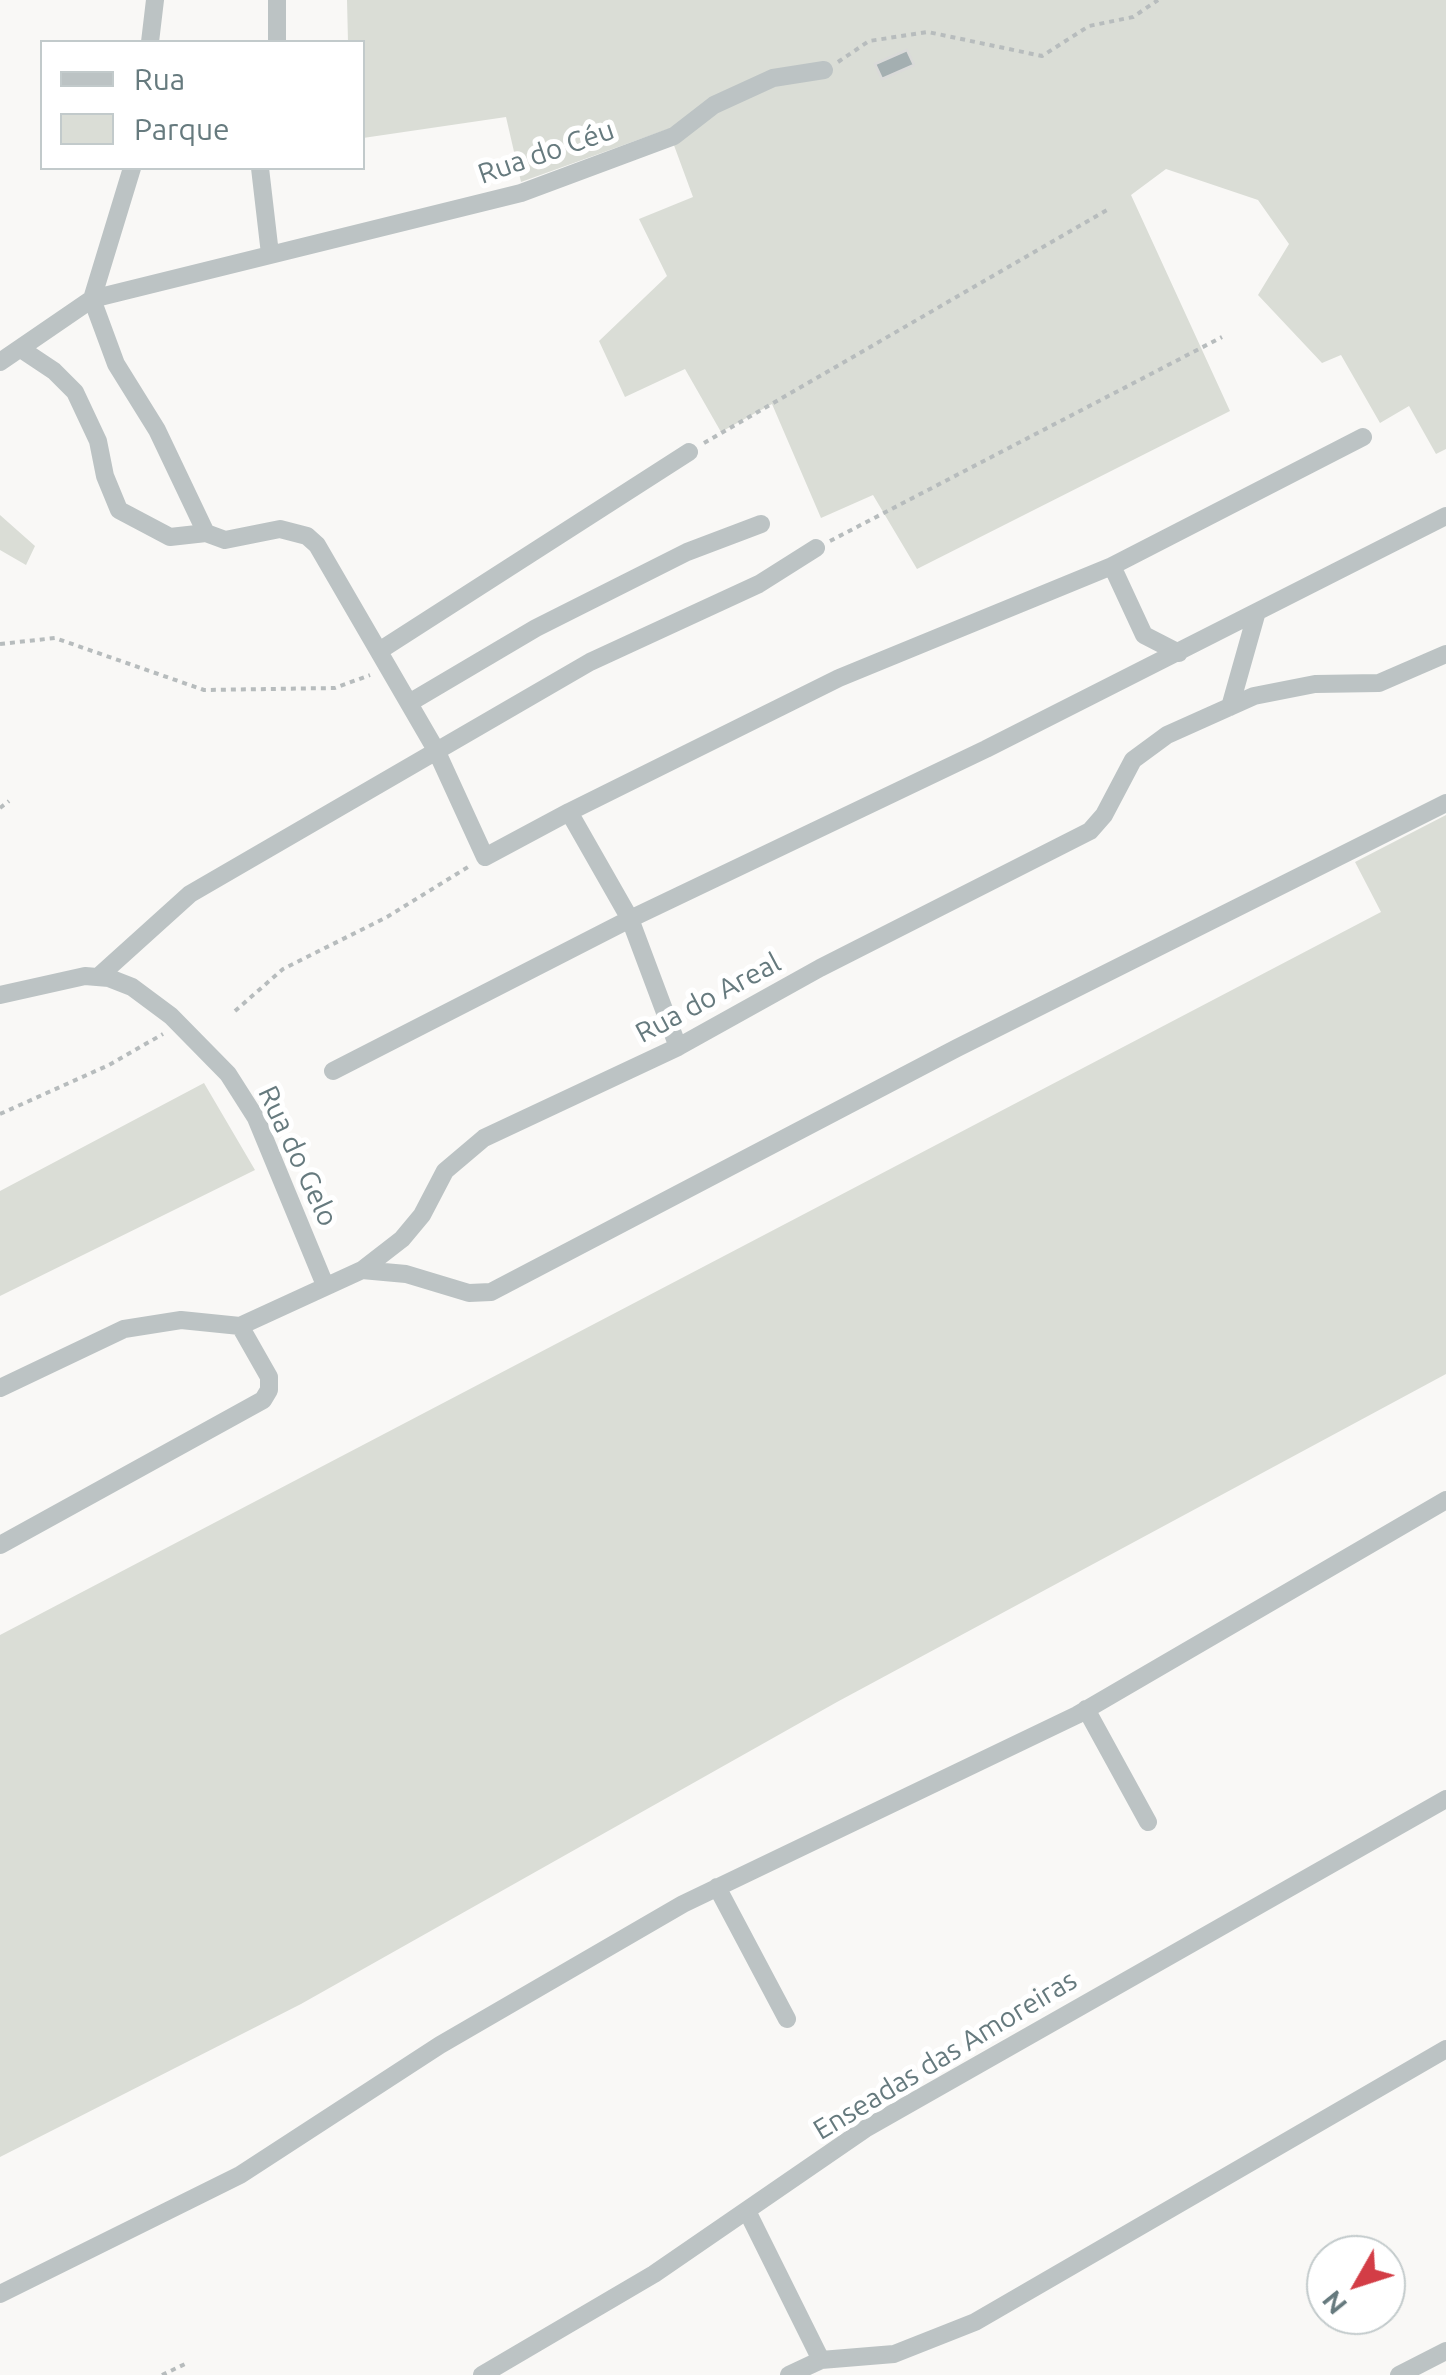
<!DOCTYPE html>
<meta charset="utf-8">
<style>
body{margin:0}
#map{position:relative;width:1446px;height:2375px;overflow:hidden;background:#f9f8f6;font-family:Ubuntu,sans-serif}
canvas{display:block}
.legend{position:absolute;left:40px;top:40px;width:325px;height:130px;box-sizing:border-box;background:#fff;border:2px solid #c2cacb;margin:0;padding:12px 18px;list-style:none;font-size:30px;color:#667a7e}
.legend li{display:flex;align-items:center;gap:20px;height:50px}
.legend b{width:50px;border:2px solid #c2cacb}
.north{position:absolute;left:1306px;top:2235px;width:100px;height:100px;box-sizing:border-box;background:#fff;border:2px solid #c2cacb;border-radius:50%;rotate:231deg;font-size:28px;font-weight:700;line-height:40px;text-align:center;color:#667a7e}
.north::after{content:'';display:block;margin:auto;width:35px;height:45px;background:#d33d46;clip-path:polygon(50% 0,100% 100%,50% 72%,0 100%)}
</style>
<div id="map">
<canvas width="1446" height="2375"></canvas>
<ul class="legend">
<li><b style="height:12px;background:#bcc3c4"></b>Rua</li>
<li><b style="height:28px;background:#daddd6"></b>Parque</li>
</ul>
<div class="north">N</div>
</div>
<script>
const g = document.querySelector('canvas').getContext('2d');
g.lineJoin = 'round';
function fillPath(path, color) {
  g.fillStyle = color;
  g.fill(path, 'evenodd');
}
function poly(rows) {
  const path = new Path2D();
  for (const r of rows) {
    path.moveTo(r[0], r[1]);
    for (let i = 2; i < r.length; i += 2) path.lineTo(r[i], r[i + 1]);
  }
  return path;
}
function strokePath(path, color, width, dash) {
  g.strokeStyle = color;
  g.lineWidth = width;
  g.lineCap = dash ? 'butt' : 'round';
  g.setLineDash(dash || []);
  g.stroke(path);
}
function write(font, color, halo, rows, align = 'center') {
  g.font = font + ' Ubuntu,sans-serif';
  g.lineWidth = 10;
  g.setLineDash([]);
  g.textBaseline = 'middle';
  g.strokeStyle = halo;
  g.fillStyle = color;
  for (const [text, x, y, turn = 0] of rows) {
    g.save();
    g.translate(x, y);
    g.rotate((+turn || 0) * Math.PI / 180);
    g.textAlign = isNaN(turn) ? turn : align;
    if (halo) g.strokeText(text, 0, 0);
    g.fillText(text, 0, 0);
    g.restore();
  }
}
fillPath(poly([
 [347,0,1446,0,1446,449,1436,454,1409,406,1380,423,1341,355,1322,363,1258,295,1289,244,1258,200,1166,169,1131,195,1230,411,917,569,873,495,821,518,772,404,721,432,685,369,625,397,599,341,667,276,639,219,693,197,668,129,521,182,506,117,363,138,362,42,348,42],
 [0,515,35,546,26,565,0,550],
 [1446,815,1446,1374,837,1702,301,2004,0,2157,0,1635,1381,912,1355,862],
 [204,1083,255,1170,0,1296,0,1191]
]), '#daddd6');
const building = poly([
 [907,50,914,65,882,79,875,64,907,50]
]);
fillPath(building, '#a4afb1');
strokePath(building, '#dadad9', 2.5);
strokePath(poly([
 [838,62,869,41,928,32,1042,56,1089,26,1133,17,1158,0],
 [704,443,1107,210],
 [830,541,1222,337],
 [0,644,55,638,204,690,335,688,370,675],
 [0,808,9,801],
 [235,1011,283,969,387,917,468,867],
 [0,1114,109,1065,163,1034],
 [162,2375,185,2364]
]), '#b7bcbd', 4, [5, 5]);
strokePath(poly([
 [277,0,277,42],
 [150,42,155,0],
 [132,168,92,299,116,364,157,430,206,533,225,540,280,529,307,536,317,545,436,750,485,857,569,812,630,919,678,1047],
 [260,168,270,254],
 [21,349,54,371,75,392,98,441,105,476,119,510,170,537,206,533],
 [0,362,92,299,521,193,674,136,714,105,773,78,824,70],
 [1112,566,1144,635,1179,653],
 [379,651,689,452],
 [409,703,536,628,687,552,761,524],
 [1230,707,1256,615],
 [569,812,839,678,1112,566,1363,437],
 [98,977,190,894,590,662,759,584,816,548],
 [0,995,85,976,109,978,132,987,171,1016,228,1074,256,1118,325,1285],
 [333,1071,630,919,986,749,1446,516],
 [362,1270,406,1274,469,1293,491,1292,957,1048,1446,803],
 [0,1388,124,1329,181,1320,240,1326,362,1270,402,1239,422,1215,445,1171,484,1138,678,1047,820,968,1090,831,1104,815,1133,760,1167,735,1254,696,1315,684,1379,683,1446,654],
 [0,1545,263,1400,269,1390,269,1377,240,1326],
 [1086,1709,1148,1822],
 [717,1887,787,2019],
 [747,2211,821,2360],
 [0,2294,240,2175,440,2045,683,1904,1077,1715,1446,1500],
 [482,2375,654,2274,865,2129,1446,1799],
 [789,2375,821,2360,894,2354,975,2322,1446,2049],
 [1399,2375,1446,2351]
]), '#bcc3c4', 18);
write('28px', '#667a7e', '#fff', [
 ["Rua do Céu",546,152,-19],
 ["Rua do Areal",708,998,-28],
 ["Rua do Gelo",298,1156,65],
 ["Enseadas das Amoreiras",945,2055,-31]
]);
</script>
